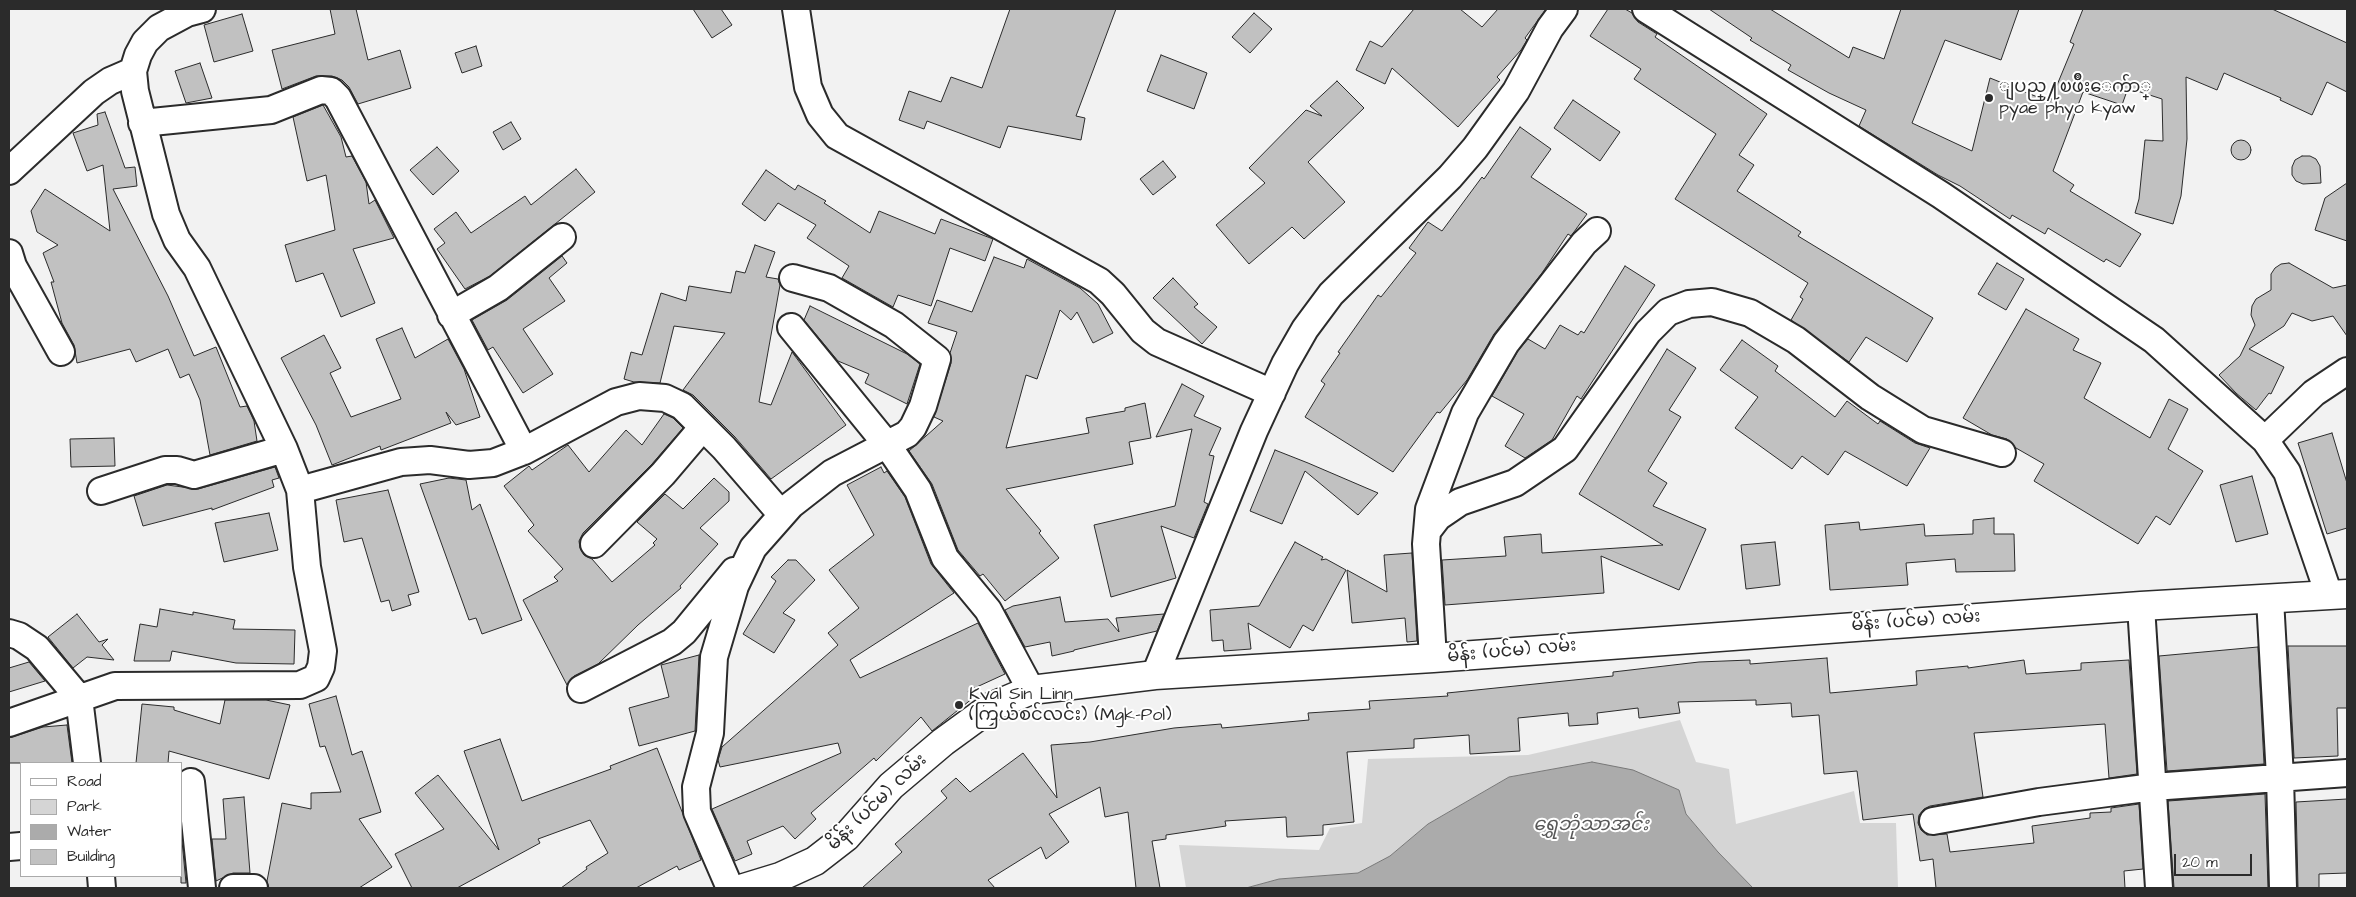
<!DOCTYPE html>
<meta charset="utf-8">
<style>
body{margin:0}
#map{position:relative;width:2356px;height:897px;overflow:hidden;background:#f2f2f2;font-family:"Architects Daughter",sans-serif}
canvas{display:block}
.frame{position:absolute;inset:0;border:10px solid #2b2b2b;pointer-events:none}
.legend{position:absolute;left:20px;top:762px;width:162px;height:115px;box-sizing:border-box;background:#fff;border:1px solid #aaa;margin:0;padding:6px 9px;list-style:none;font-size:15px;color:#2b2b2b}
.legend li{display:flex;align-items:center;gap:10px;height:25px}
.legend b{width:25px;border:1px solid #aaa}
.scale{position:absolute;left:2174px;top:854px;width:78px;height:22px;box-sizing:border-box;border:2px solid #2b2b2b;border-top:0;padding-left:6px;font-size:15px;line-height:18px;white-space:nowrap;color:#2b2b2b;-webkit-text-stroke:4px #fff;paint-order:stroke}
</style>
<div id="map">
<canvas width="2356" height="897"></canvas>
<div class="frame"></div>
<ul class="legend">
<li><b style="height:6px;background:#fff"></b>Road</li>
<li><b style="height:14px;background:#d5d5d5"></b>Park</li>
<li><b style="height:14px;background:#ababab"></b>Water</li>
<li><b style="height:14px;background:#c1c1c1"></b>Building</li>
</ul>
<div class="scale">20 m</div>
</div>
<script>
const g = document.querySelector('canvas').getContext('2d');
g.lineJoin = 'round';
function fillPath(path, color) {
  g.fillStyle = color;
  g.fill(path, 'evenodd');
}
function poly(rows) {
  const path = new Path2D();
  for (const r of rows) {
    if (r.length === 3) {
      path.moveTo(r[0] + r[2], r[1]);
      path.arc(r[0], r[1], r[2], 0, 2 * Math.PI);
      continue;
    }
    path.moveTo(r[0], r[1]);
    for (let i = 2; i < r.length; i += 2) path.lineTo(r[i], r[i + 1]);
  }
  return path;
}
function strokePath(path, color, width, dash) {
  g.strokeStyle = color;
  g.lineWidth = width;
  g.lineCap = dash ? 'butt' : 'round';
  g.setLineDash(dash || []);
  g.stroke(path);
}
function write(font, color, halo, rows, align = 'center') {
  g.font = font + ' "Architects Daughter","Noto Sans Myanmar",sans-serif';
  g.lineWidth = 4;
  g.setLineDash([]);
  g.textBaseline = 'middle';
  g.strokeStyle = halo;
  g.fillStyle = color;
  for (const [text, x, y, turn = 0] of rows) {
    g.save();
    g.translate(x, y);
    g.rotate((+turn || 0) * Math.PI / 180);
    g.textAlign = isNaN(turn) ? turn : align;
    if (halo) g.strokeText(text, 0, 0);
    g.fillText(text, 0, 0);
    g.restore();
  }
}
fillPath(poly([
 [1680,720,1696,762,1729,769,1736,824,1854,791,1860,823,1896,823,1898,888,1753,888,1718,852,1686,814,1679,790,1592,762,1509,777,1428,824,1390,856,1358,873,1279,879,1246,888,1186,888,1179,845,1319,850,1330,828,1362,823,1368,759,1528,755]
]), '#d5d5d5');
const water = poly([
 [1592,762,1633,770,1679,790,1686,814,1718,852,1753,888,1246,888,1279,879,1358,873,1390,856,1428,824,1509,777,1592,762]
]);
fillPath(water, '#ababab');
strokePath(water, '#787878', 1);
const building = poly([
 [330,9,356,9,368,60,400,50,411,88,358,104,349,87,342,80,332,76,316,76,282,89,272,50,335,34,330,9],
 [693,9,721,9,732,25,712,38,693,9],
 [1010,9,1116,9,1076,116,1085,118,1081,140,1008,126,1000,148,927,121,924,129,899,120,909,91,941,102,951,77,982,88,1010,9],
 [1414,9,1460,9,1482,27,1498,9,1546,9,1525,38,1527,40,1521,50,1497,77,1500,80,1458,127,1392,68,1385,84,1356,70,1370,41,1382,47,1414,9],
 [1608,9,1625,9,1632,13,1638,22,1657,34,1655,37,1767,114,1739,155,1754,165,1737,191,1801,232,1798,236,1933,318,1907,362,1866,337,1849,362,1791,320,1803,299,1800,297,1808,283,1675,199,1716,134,1634,79,1641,69,1590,36,1608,9],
 [1709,9,1770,9,1849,58,1853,47,1884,59,1901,9,2019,9,2001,60,1945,40,1912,123,1972,151,1990,78,2050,102,2074,44,2070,42,2083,9,2272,9,2347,43,2347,92,2327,82,2312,115,2280,100,2281,98,2224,73,2217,90,2186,77,2187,139,2181,196,2173,224,2135,213,2139,199,2145,140,2163,141,2162,99,2128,88,2122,105,2083,92,2053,171,2074,185,2070,191,2141,234,2120,267,2106,259,2104,262,2048,228,2045,234,2012,215,2010,219,1960,186,1938,175,1859,126,1866,110,1829,93,1788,70,1791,65,1750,40,1752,38,1709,9],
 [1254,13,1272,29,1250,53,1232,37,1254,13],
 [242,14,253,51,214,62,204,25,242,14],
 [476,46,482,66,462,73,455,53,476,46],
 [1161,55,1207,73,1194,109,1147,91,1161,55],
 [200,63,212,98,186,103,175,71,200,63],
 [1337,81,1364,108,1308,162,1345,202,1304,239,1292,227,1249,264,1216,225,1265,183,1249,168,1306,110,1322,116,1310,106,1337,81],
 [1573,100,1620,132,1600,161,1554,128,1573,100],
 [323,105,341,137,346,157,352,156,366,182,369,204,375,200,394,238,353,249,375,303,341,317,323,273,296,282,285,245,335,230,326,175,307,181,293,117,323,105],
 [105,112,125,168,135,167,137,186,113,189,168,296,194,356,216,347,240,407,247,406,254,421,257,441,210,455,200,400,189,374,180,378,168,349,136,362,130,349,77,363,74,345,62,323,51,282,54,282,43,253,58,245,37,232,31,211,45,189,110,231,103,165,87,171,73,133,98,125,97,114,105,112],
 [511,122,521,139,503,150,493,132,511,122],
 [1520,127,1551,149,1531,177,1587,214,1571,236,1568,234,1542,273,1494,334,1467,380,1440,413,1437,412,1393,472,1305,417,1325,384,1321,381,1340,353,1338,352,1378,295,1381,297,1416,253,1409,248,1428,222,1442,231,1482,177,1484,179,1520,127],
 [2241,150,10],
 [437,147,459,171,433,195,410,170,437,147],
 [2302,156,2310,156,2316,159,2320,166,2321,183,2303,184,2296,181,2292,175,2292,167,2295,160,2302,156],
 [1163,161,1176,177,1153,195,1140,179,1163,161],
 [576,169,595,192,490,276,465,289,437,249,445,243,434,229,456,212,471,233,525,196,531,205,576,169],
 [766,170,795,190,798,185,826,201,824,203,870,233,879,211,935,234,941,219,993,239,985,261,950,248,931,306,898,295,893,307,842,278,849,266,807,238,816,225,778,203,765,221,742,204,766,170],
 [2347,183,2347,241,2315,230,2325,198,2347,183],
 [755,245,775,252,766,277,778,279,780,285,759,402,771,405,792,352,846,425,771,479,735,437,693,395,683,390,725,333,674,326,660,383,634,382,624,379,631,352,642,355,661,293,686,301,689,286,731,293,736,271,745,273,755,245],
 [562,256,567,263,549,278,565,301,523,329,553,374,523,393,493,347,488,350,472,320,507,300,562,256],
 [994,257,1024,268,1027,259,1080,288,1098,304,1113,333,1093,343,1077,312,1071,320,1060,310,1037,379,1026,375,1006,448,1089,433,1086,418,1125,411,1125,408,1145,403,1151,438,1129,442,1133,464,1006,489,1041,531,1039,533,1059,558,1005,601,983,574,980,576,958,550,932,484,909,451,943,421,934,417,951,363,950,353,957,332,928,323,937,300,972,312,994,257],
 [1997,263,2024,279,2006,310,1978,294,1997,263],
 [2289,263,2333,288,2347,285,2347,336,2333,316,2312,321,2292,313,2284,326,2249,349,2284,367,2271,394,2269,393,2256,410,2236,393,2219,375,2240,356,2255,325,2251,315,2252,306,2256,299,2271,290,2271,274,2275,268,2281,264,2289,263],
 [1625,266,1655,285,1581,399,1577,396,1552,440,1525,458,1505,446,1524,414,1492,396,1518,351,1528,339,1545,349,1560,325,1578,335,1581,331,1584,333,1625,266],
 [1173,278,1198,304,1194,307,1217,327,1202,344,1153,298,1173,278],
 [810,306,907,354,920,364,907,404,865,383,869,374,838,361,804,320,810,306],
 [2026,309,2079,339,2073,350,2101,363,2084,398,2150,438,2169,399,2188,409,2168,449,2203,471,2170,525,2156,516,2138,544,2034,481,2044,464,2016,448,2007,439,1992,435,1963,418,2026,309],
 [402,328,415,358,448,339,464,369,480,417,456,425,446,412,451,423,381,450,380,446,332,465,316,425,281,358,324,335,341,368,330,373,351,417,401,399,376,339,402,328],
 [1742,340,1778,366,1775,371,1835,417,1847,401,1878,424,1880,421,1915,443,1930,448,1907,486,1845,451,1828,475,1802,456,1792,469,1735,428,1758,397,1720,370,1742,340],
 [1667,349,1696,368,1669,410,1681,417,1648,471,1667,483,1653,506,1706,529,1679,590,1601,556,1604,593,1445,605,1442,560,1506,556,1504,537,1541,534,1542,553,1663,545,1579,494,1667,349],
 [1182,384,1204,396,1194,416,1221,428,1209,455,1214,456,1204,502,1208,504,1194,538,1161,526,1176,578,1111,597,1094,525,1175,506,1192,429,1156,437,1182,384],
 [664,414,673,418,683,428,652,464,583,533,579,541,580,548,584,555,592,559,612,582,655,545,653,543,657,539,637,522,665,494,683,509,714,478,729,492,729,501,700,528,718,544,680,586,681,588,638,625,598,664,574,676,567,685,523,600,558,581,554,577,563,569,528,531,534,525,504,486,529,466,532,470,568,445,589,472,626,430,642,445,664,414],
 [2332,433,2347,483,2347,528,2327,534,2298,443,2332,433],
 [114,438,115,466,71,467,70,439,114,438],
 [1275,450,1308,463,1378,493,1358,515,1305,471,1282,524,1250,511,1275,450],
 [275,467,279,478,272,480,274,487,212,510,212,508,143,526,134,496,167,485,198,489,275,467],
 [881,467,884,473,887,471,905,497,931,564,954,593,850,660,860,678,978,623,1005,674,968,691,973,698,932,731,921,717,876,761,874,758,811,813,816,819,795,839,783,826,747,841,752,854,735,861,712,809,841,753,838,743,720,767,718,760,722,747,838,645,828,633,859,608,829,570,874,535,847,485,881,467],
 [2252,476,2268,534,2236,542,2220,485,2252,476],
 [449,478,466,480,472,510,480,504,522,620,482,634,476,618,469,620,420,484,449,478],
 [388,490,419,592,408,595,411,605,392,611,389,600,381,602,362,538,344,542,336,500,388,490],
 [269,513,278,550,224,562,215,523,269,513],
 [1994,518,1994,534,2014,534,2015,571,1956,572,1955,559,1906,563,1908,585,1830,590,1825,525,1859,522,1860,530,1924,524,1925,536,1973,534,1973,520,1994,518],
 [1295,542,1323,557,1321,560,1326,559,1346,570,1313,631,1303,625,1290,648,1248,623,1251,649,1224,651,1223,640,1212,641,1210,610,1259,606,1295,542],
 [1775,542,1780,585,1746,589,1741,545,1775,542],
 [1412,553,1417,641,1407,642,1405,618,1352,623,1347,570,1387,592,1384,555,1412,553],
 [788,560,796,560,815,580,783,613,795,620,774,653,743,634,776,581,771,577,788,560],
 [1060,597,1065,622,1108,619,1119,632,1116,618,1164,614,1157,631,1074,650,1074,651,1052,656,1050,642,1025,647,1005,610,1013,606,1060,597],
 [160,609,193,615,193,612,235,620,233,629,295,630,294,664,236,663,172,651,170,661,134,661,140,624,157,627,160,609],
 [77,614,99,642,108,639,102,645,114,660,87,657,73,668,48,637,77,614],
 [2288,646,2347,646,2347,708,2337,708,2338,756,2294,758,2288,646],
 [2258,647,2264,764,2167,771,2159,656,2258,647],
 [699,655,695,731,639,746,629,708,669,697,661,665,699,655],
 [1827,658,1830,693,1917,685,1916,671,1968,666,1968,668,2024,660,2026,674,2081,670,2081,663,2129,660,2137,774,2109,778,2105,724,1974,733,1983,797,1930,806,1924,809,1919,815,1918,823,1921,830,1927,835,1947,834,1950,852,2034,843,2032,826,2090,818,2090,813,2111,812,2111,808,2139,804,2143,869,2124,871,2125,888,1936,888,1933,859,1920,861,1913,814,1863,820,1857,771,1824,774,1819,715,1792,717,1791,703,1756,705,1756,700,1678,702,1680,713,1639,718,1638,708,1597,713,1598,724,1569,726,1568,713,1518,718,1520,751,1470,754,1469,735,1414,739,1414,748,1347,752,1354,822,1323,825,1323,835,1287,837,1286,817,1225,821,1226,826,1166,835,1166,839,1152,841,1160,888,1136,888,1128,812,1105,817,1100,787,1049,814,1069,842,1046,859,1041,847,988,880,995,888,862,888,902,852,895,844,947,798,941,791,956,778,970,792,1023,753,1057,798,1051,745,1090,742,1174,728,1221,724,1222,728,1309,720,1308,713,1370,709,1369,701,1448,696,1447,693,1613,676,1613,672,1699,662,1750,660,1750,664,1827,658],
 [29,662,45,681,9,692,9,668,29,662],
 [336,696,352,755,362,751,381,812,359,819,392,867,359,888,269,888,267,881,282,803,311,809,311,793,341,792,325,746,320,747,309,704,336,696],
 [225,700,266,700,290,705,269,779,169,751,168,763,136,763,142,704,174,707,174,710,220,724,225,700],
 [67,725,72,763,9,763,9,738,43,727,67,725],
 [500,739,522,801,611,769,610,766,657,748,701,860,679,870,677,866,636,888,561,888,587,869,586,867,608,853,590,820,538,839,540,843,457,888,412,888,395,854,444,829,415,793,438,775,499,850,464,751,500,739],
 [2265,794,2268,888,2174,888,2168,801,2265,794],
 [244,797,250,873,233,873,216,881,212,839,226,839,223,799,244,797],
 [2347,799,2347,873,2319,874,2319,888,2298,888,2296,802,2347,799],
 [181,841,182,841,186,883,181,883,181,841]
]);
fillPath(building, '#c1c1c1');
strokePath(building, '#2b2b2b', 1);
const minor = poly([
 [796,9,808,87,820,115,837,136,1099,281,1113,294,1143,331,1157,342,1272,393],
 [1646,9,1941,195,2154,340,2265,440,2287,472,2329,595],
 [142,123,271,110,321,90,331,91,338,98,524,451],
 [9,171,94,92,110,81,133,71],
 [9,253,13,266,61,352],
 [451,315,498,288,562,237],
 [791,327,888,446,918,490,945,558,988,610,1031,690],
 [2265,440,2314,393,2347,371],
 [300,490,401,462,430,460,469,465,493,463,524,451,616,402,639,396,665,398,682,406,724,448,782,515],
 [101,491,165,470,177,470,194,475,284,449],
 [1428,530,1438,517,1460,502,1515,483,1565,449,1648,332,1668,312,1689,304,1712,302,1750,313,1796,340,1870,397,1923,430,2002,453],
 [594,544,663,474,703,427],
 [2270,599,2280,777,2283,888],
 [2141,606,2159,888],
 [9,633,19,636,37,648,79,698,87,763],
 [1433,658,1426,544,1429,509,1465,413,1506,343,1584,243,1597,231],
 [1155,675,1254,431,1285,364,1305,329,1331,294,1450,177,1475,148,1516,91,1550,28,1564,9],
 [581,689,672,642,684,632,734,571],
 [9,723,115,686,300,685,316,678,321,667,323,651,307,567,300,490,284,449,197,268,177,240,166,214,135,91,133,71,138,55,145,42,159,28,187,13,202,9],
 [191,782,202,888],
 [1933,821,2039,802,2153,787,2347,773],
 [9,847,21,846],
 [101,876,102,888],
 [233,888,254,888],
 [730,888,697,812,696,787,710,733,714,657,735,586,753,548,791,505,832,473,907,434,913,427,923,406,937,359,894,325,829,288,793,278]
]);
const major = poly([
 [744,888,780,877,815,861,846,837,891,786,943,742,991,707,1031,690,1155,675,1433,658,2141,606,2347,594]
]);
strokePath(minor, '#2b2b2b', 30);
strokePath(major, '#2b2b2b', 31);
strokePath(minor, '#fff', 26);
strokePath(major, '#fff', 28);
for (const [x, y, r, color] of [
 [1989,98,5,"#2b2b2b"],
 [959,705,5,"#2b2b2b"]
]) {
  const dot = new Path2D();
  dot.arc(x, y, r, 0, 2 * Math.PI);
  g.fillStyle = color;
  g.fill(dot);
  strokePath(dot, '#fff', 2);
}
write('18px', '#2b2b2b', '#fff', [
 ["ျပည္႔ၿဖိဳးေက်ာ္",1999,88],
 ["pyae phyo kyaw",1999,109],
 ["Kyal Sin Linn",969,695],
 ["(ကြယ်စင်လင်း) (Mgk-Pol)",969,716]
], 'left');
write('18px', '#2b2b2b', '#fff', [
 ["မိန်း (ပင်မ) လမ်း",1916,622,-4],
 ["မိန်း (ပင်မ) လမ်း",1512,652,-5],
 ["မိန်း (ပင်မ) လမ်း",878,803,-44]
]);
write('italic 19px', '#585858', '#fff', [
 ["ရွှေဘုံသာအင်း",1591,826]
]);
</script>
